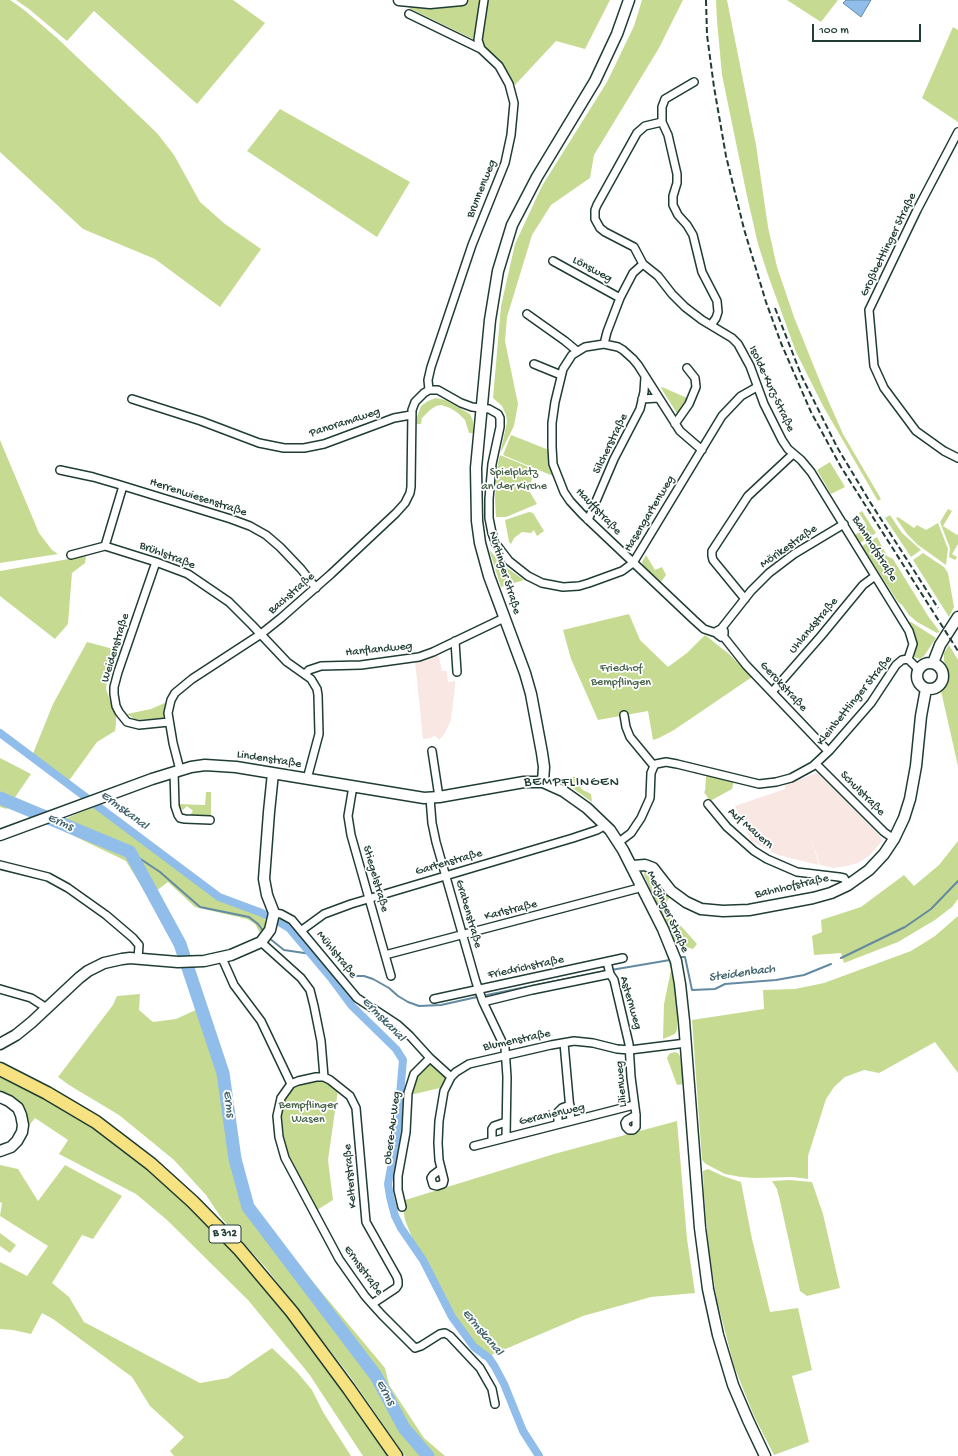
<!DOCTYPE html>
<meta charset="utf-8">
<style>
body{margin:0}
#map{position:relative;width:958px;height:1456px;overflow:hidden;background:#fff;font-family:"Gochi Hand",sans-serif}
canvas{display:block}
.scale{position:absolute;left:812px;top:24px;width:109px;height:18px;box-sizing:border-box;border:2px solid #1f3d34;border-top:0;padding-left:5px;font-size:12px;line-height:14px;white-space:nowrap;color:#1f3d34;-webkit-text-stroke:3px #fff;paint-order:stroke}
</style>
<div id="map">
<canvas width="958" height="1456"></canvas>
<div class="scale">100 m</div>
</div>
<script>
const g = document.querySelector('canvas').getContext('2d');
g.lineJoin = 'round';
function fillPath(path, color) {
  g.fillStyle = color;
  g.fill(path, 'evenodd');
}
function poly(rows) {
  const path = new Path2D();
  for (const r of rows) {
    if (r.length === 3) {
      path.moveTo(r[0] + r[2], r[1]);
      path.arc(r[0], r[1], r[2], 0, 2 * Math.PI);
      continue;
    }
    path.moveTo(r[0], r[1]);
    for (let i = 2; i < r.length; i += 2) path.lineTo(r[i], r[i + 1]);
  }
  return path;
}
function strokePath(path, color, width, dash) {
  g.strokeStyle = color;
  g.lineWidth = width;
  g.lineCap = dash ? 'butt' : 'round';
  g.setLineDash(dash || []);
  g.stroke(path);
}
function write(font, color, halo, rows, align = 'center') {
  g.font = font + ' "Gochi Hand",sans-serif';
  g.lineWidth = 3.5;
  g.setLineDash([]);
  g.textBaseline = 'middle';
  g.strokeStyle = halo;
  g.fillStyle = color;
  for (const [text, x, y, turn = 0] of rows) {
    g.save();
    g.translate(x, y);
    g.rotate((+turn || 0) * Math.PI / 180);
    g.textAlign = isNaN(turn) ? turn : align;
    if (halo) g.strokeText(text, 0, 0);
    g.fillText(text, 0, 0);
    g.restore();
  }
}
fillPath(poly([
 [438,654,442,671,447,671,448,682,455,681,455,687,451,720,445,733,439,740,438,738,434,736,431,738,423,739,415,661],
 [820,772,854,806,883,840,869,856,858,863,847,866,834,868,820,865,810,836,819,865,778,855,751,841,735,806,785,789,785,784]
]), '#f8e7e3');
fillPath(poly([
 [0,0,10,0,23,9,57,38,157,133,174,155,200,202,225,224,261,249,220,307,155,259,83,229,0,152],
 [16,0,233,0,265,23,197,104,94,11,67,41,29,9],
 [470,0,479,0,480,2,473,39,409,8,406,3,450,4],
 [486,0,610,0,585,49,556,41,515,85,498,59,484,46,480,36],
 [642,0,683,0,659,48,594,155,590,178,551,205,532,235,507,317,505,341,518,404,514,426,500,454,507,422,506,415,502,406,493,398,501,306,515,244,542,186,607,82,634,26],
 [716,0,727,0,756,145,768,227,777,267,794,317,821,384,843,434,881,499,878,501,823,406,796,352,768,275,758,244,747,196,722,75,717,21],
 [787,0,838,0,821,22],
 [953,27,958,30,958,122,922,98],
 [280,109,410,182,377,237,247,151],
 [662,387,687,398,689,394,691,395,678,415,661,388],
 [436,398,445,400,470,414,473,421,473,433,469,433,465,420,458,413,450,408,441,405,436,406,430,410,422,418,421,424,417,424,417,417,421,406,428,401],
 [511,435,549,450,553,476,503,455],
 [0,440,39,533,52,550,58,554,0,563],
 [500,455,536,470,528,489,537,504,506,517,496,517,495,500,496,482,498,463],
 [830,462,845,487,831,494,817,470],
 [948,509,952,511,943,526,957,535,958,534,958,544,952,554,957,557,955,560,949,557,950,548,940,522],
 [862,511,876,533,860,543,855,535,865,529,863,525,866,524,859,513],
 [529,512,533,513,544,531,537,536,534,530,531,533,522,532,514,538,511,544,509,542,505,520],
 [890,515,902,533,921,550,911,557,885,518],
 [898,517,914,528,917,525,926,530,938,523,948,549,946,565,918,545,907,534,896,518],
 [877,537,887,556,893,559,928,616,940,632,937,633,917,622,909,615,902,605,898,602,862,546],
 [489,549,500,563,524,580,501,587],
 [923,553,944,567,948,573,954,607,949,617,913,560],
 [646,555,655,570,662,567,666,575,661,582,643,565,642,562],
 [86,556,85,563,72,573,68,624,55,639,0,596,0,571],
 [629,614,640,640,668,667,687,653,705,635,729,654,752,677,674,730,659,738,653,740,648,711,598,720,571,659,563,630],
 [909,622,911,622,936,638,924,656,920,659,914,657,915,637,908,625],
 [87,642,117,650,108,672,106,689,111,703,116,716,116,724,115,731,97,742,68,782,32,756,53,704],
 [949,645,958,660,958,766,941,691,947,684,948,673,944,661,944,653],
 [167,702,163,718,136,720,127,714,151,709],
 [0,758,31,774,7,809,0,807],
 [695,771,734,781,732,789,710,801,704,792,705,791,706,776,701,775,700,774,695,774],
 [574,777,577,777,578,783,580,787,583,790,591,794,592,802,560,779],
 [206,792,211,792,211,817,192,817,190,815,193,811,187,806,183,810,179,807,179,804,205,805],
 [95,806,216,899,264,916,266,924,260,933,255,924,247,919,195,907,168,882,148,897,126,861,51,825],
 [958,841,958,899,952,907,935,920,898,942,844,963,841,953,814,955,812,936,822,932,821,920,861,907,904,875,914,886,939,865],
 [645,870,649,870,670,896,664,907,697,944,693,949,683,946,674,941,660,910,661,908,660,905,657,904,644,875],
 [958,916,958,1073,935,1042,879,1073,864,1070,845,1077,834,1087,826,1099,808,1156,808,1179,793,1177,755,1178,741,1177,725,1174,706,1164,702,1160,692,1020,764,1009,763,990,795,989,824,983,911,951,935,936],
 [660,933,667,947,673,969,678,1003,677,1030,675,1034,663,1039,664,1004,671,970],
 [140,994,139,1010,153,1022,176,1019,200,1008,223,1090,237,1165,247,1203,385,1368,389,1385,424,1438,445,1456,405,1456,349,1375,266,1268,222,1219,206,1195,174,1160,119,1115,69,1085,58,1077,113,1005,117,996],
 [674,1052,678,1053,680,1056,684,1084,677,1085,667,1058,669,1054],
 [429,1061,448,1076,440,1088,410,1095,413,1083,418,1073],
 [0,1074,32,1089,36,1095,49,1102,57,1104,108,1136,151,1169,215,1230,282,1308,391,1456,363,1456,309,1374,248,1300,167,1220,136,1194,59,1154,68,1140,35,1118,27,1128,17,1101,8,1095,0,1092],
 [324,1079,338,1090,328,1160,333,1200,317,1210,285,1147,281,1108,293,1086],
 [677,1121,687,1239,695,1293,651,1297,583,1316,482,1359,421,1260,405,1220,402,1201,554,1154],
 [0,1165,18,1169,38,1201,65,1165,122,1196,93,1239,82,1235,52,1283,69,1297,84,1322,200,1383,228,1378,272,1348,297,1372,312,1390,323,1412,351,1456,174,1456,170,1451,184,1437,150,1406,132,1377,53,1319,42,1313,31,1334,13,1330,0,1329,0,1262,27,1276,48,1246,0,1216,2,1203,0,1202],
 [708,1169,723,1176,741,1182,752,1239,770,1312,798,1308,812,1370,792,1376,809,1442,774,1455,754,1416,734,1366,717,1300,709,1253,704,1194,703,1171],
 [789,1180,812,1182,823,1214,840,1288,807,1296,800,1291,780,1201,777,1189,772,1181],
 [0,1233,16,1245,10,1253,0,1246]
]), '#c6db91');
const water = poly([
 [846,0,871,0,861,17,843,3,846,0]
]);
fillPath(water, '#91bdea');
strokePath(water, '#638aa1', 1);
strokePath(poly([
 [130,852,160,872,200,907,249,917,258,924,264,932],
 [269,938,284,950,311,954],
 [681,957,685,957,692,990,715,989,725,984,776,980,804,975,831,964],
 [841,958,905,927,931,909,958,881],
 [611,970,670,960],
 [349,976,364,976,373,979,389,988,398,996,408,1002,419,1006,441,1005,477,997],
 [487,995,605,971]
]), '#638aa1', 2);
strokePath(poly([
 [0,733,219,897,262,913,281,923,289,928,332,979,352,1006,396,1049,403,1060,396,1141,388,1184,390,1197,395,1216,401,1228,423,1260,452,1317,474,1347,489,1358,495,1367,504,1384,523,1431,539,1456]
]), '#91bdea', 8);
strokePath(poly([
 [0,798,130,852,180,944,223,1073,235,1159,248,1207,376,1376,404,1428,428,1456]
]), '#91bdea', 13);
const street = poly([
 [409,14,481,49],
 [694,82,665,99,662,107,662,122,668,135,677,174,677,183,673,196,673,205,678,215,687,225,693,235,702,272,717,301,718,312,716,318,711,325],
 [662,122,645,126,637,133,597,205,595,210,595,219,600,228,605,232,634,247,643,264,658,276,672,294,685,307,702,320,732,338,738,344,750,366,764,404,782,440,788,449,801,460,811,472,909,631,913,644,908,659,918,669],
 [958,132,917,210,869,310,874,366,884,388,916,431,944,451,958,458],
 [553,261,620,298],
 [527,314,565,341,577,351],
 [604,344,607,332,620,298,633,273,643,264],
 [534,364,561,375],
 [429,390,428,380,431,367,472,245,505,163,511,135,514,103,509,84,499,66,481,49,478,40,484,0],
 [132,399,201,421,259,443,284,448,304,448,324,444,394,418,411,415],
 [642,399,658,398],
 [675,424,689,404,696,387,695,378,687,368],
 [702,450,680,431,638,365,633,359,623,350,618,347,604,344,585,347,572,355,563,369,555,402,552,423,552,447,553,464,564,492,570,501,582,514,694,620,704,629,716,633],
 [60,470,93,477,117,484,231,519,250,526,266,535,280,547,301,569,316,588],
 [588,520,614,459,640,409,644,392,645,377],
 [105,546,123,486],
 [71,555,105,546,156,562,188,574,229,602,252,625,287,662,311,679,317,689,318,695,319,734,307,779],
 [156,562,118,672,114,687,114,694,116,706,119,712,127,722,139,725,169,722],
 [745,599,713,560,712,556,712,551,748,496,793,454],
 [721,629,724,631,724,634,721,637,717,634,717,631,721,629,751,591,769,573,794,554,844,524],
 [723,636,746,665,828,751],
 [455,641,457,672],
 [305,674,309,670,321,666,361,665,419,657,433,652,504,618],
 [772,692,821,636,863,585,875,576],
 [624,715,626,727,630,737,654,766],
 [432,751,439,797],
 [816,764,884,832,894,839],
 [180,770,173,743,168,713,171,700,175,693,192,679,261,634,281,618,331,574,396,513,405,503,410,493,411,487,412,410,415,402,424,393,429,390,438,390,461,403,472,407,489,409,498,414,500,418,500,427,492,464,489,499,489,518,492,533,496,544,509,561,528,576,542,583,563,587,579,586,589,583,622,571,633,563,722,416,741,396,757,387],
 [174,772,175,806,178,815,180,818,185,819,210,820],
 [353,786,348,816,351,835,391,976],
 [430,798,432,823,436,842,476,982,483,1002,505,1048,507,1077,506,1137],
 [708,804,727,827,754,851,767,859,797,872,839,877,844,878,848,885],
 [619,842,631,833,641,818,650,798,651,773,654,766,656,764,666,762,677,764,759,784,776,782,791,778,813,766,830,750,871,703,896,665,902,660,908,659],
 [0,865,48,877,68,888,106,915,133,938,139,945,138,959],
 [274,913,281,914,292,920,357,998,398,1025,410,1036,430,1058,451,1077],
 [302,930,324,914,351,904,573,838,597,830,606,825],
 [261,942,301,978,310,990,314,1006,321,1041,324,1077],
 [385,955,643,887],
 [222,958,234,985,261,1021,291,1084],
 [607,962,610,974,614,980,629,1044,631,1077,636,1115,636,1127,633,1130,629,1130,626,1127,625,1123,627,1120,636,1115],
 [0,989,31,998,42,1005,47,1009],
 [434,999,623,958],
 [483,1002,532,990,610,974],
 [564,1043,571,1121],
 [558,1124,558,1112,562,1108,570,1105],
 [492,1141,492,1129,494,1126,506,1122],
 [474,1146,634,1105],
 [441,1169,433,1175,431,1178,433,1185,437,1186,443,1184,444,1180,439,1160,438,1143,439,1121,444,1091,451,1077,456,1072,469,1064,551,1045,574,1041,593,1043,617,1049,630,1050,686,1043],
 [402,1207,398,1190,398,1176,406,1132,408,1093,414,1074,430,1058],
 [372,1304,396,1288,398,1285,398,1281,397,1277,366,1222,356,1108,350,1096,330,1080,324,1077,316,1077,298,1081,291,1084,281,1098,277,1116,279,1137,285,1158,339,1259,365,1296,372,1304,382,1315,415,1348,421,1346,440,1334,445,1333,450,1336,480,1368,492,1389,495,1404]
]);
const secondary = poly([
 [399,0,430,3,462,0],
 [930,676,13],
 [933,663,940,645,958,617],
 [543,782,544,767,542,753,531,694,525,673,489,576,480,543,477,521,476,468,490,320,498,271,512,225,537,177,595,81,617,34,629,0],
 [0,835,152,779,191,767,205,765,236,767,424,798,439,797,524,782,543,782,563,791,587,808,610,830,623,850,663,929,676,961,680,984,684,1021,700,1228,708,1289,718,1335,733,1385,748,1420,765,1456],
 [633,866,645,865,653,868,671,891,686,902,701,909,723,911,749,910,813,898,831,893,848,885,869,870,884,854,894,839,904,818,910,799,916,766,921,716,926,689],
 [0,1044,16,1035,32,1022,79,978,88,971,104,963,122,959,130,958,178,962,204,961,231,955,261,942,270,930,274,913,267,895,264,879,269,812,273,773],
 [0,1097,9,1101,18,1108,21,1115,23,1125,22,1132,17,1141,11,1147,0,1151]
]);
const highway = poly([
 [0,1069,47,1093,96,1122,151,1164,193,1202,239,1249,292,1312,349,1389,396,1456]
]);
strokePath(street, '#1f3d34', 10);
strokePath(secondary, '#1f3d34', 13);
strokePath(highway, '#1f3d34', 15);
strokePath(street, '#fff', 7);
strokePath(secondary, '#fff', 10);
strokePath(highway, '#f7e281', 12);
strokePath(poly([
 [706,0,707,35,714,87,726,156,744,229,766,302,781,343,811,412,841,467,958,651],
 [775,308,802,377,837,447,870,502,938,608]
]), '#1f3d34', 2, [6, 3]);
for (const [x, y, w] of [
 [225,1234,32]
]) {
  const box = new Path2D();
  box.roundRect(x - w / 2, y - 9, w, 18, 3);
  g.fillStyle = '#fff';
  g.fill(box);
  strokePath(box, '#1f3d34', 1);
}
write('bold 11px', '#1f3d34', null, [
 ["B 312",225,1234]
]);
write('12px', '#1f3d34', '#fff', [
 ["Brunnenweg",482,189,-68],
 ["Großbettlinger Straße",889,245,-64],
 ["Lönsweg",592,270,28],
 ["Isolde-Kurz-Straße",771,389,65],
 ["Panoramaweg",345,423,-18],
 ["Silcherstraße",611,444,-64],
 ["Herrenwiesenstraße",198,498,18],
 ["Hauffstraße",598,512,46],
 ["Hasengartenweg",650,514,-59],
 ["Mörikestraße",789,547,-35],
 ["Bahnhofstraße",874,549,58],
 ["Brühlstraße",167,556,21],
 ["Nürtinger Straße",504,573,73],
 ["Bachstraße",292,594,-41],
 ["Uhlandstraße",814,626,-50],
 ["Weidenstraße",116,648,-73],
 ["Hanflandweg",379,650,-6],
 ["Gerokstraße",783,687,47],
 ["Kleinbettlinger Straße",855,701,-51],
 ["Lindenstraße",269,760,9],
 ["Schulstraße",862,794,45],
 ["Auf Mauern",750,829,41],
 ["Gartenstraße",449,863,-16],
 ["Stiegelstraße",375,879,74],
 ["Bahnhofstraße",792,887,-13],
 ["Karlstraße",511,911,-14],
 ["Metzinger Straße",667,912,66],
 ["Grabenstraße",468,914,74],
 ["Mühlstraße",336,955,51],
 ["Friedrichstraße",526,968,-12],
 ["Asternweg",630,1003,74],
 ["Blumenstraße",517,1041,-12],
 ["Lilienweg",622,1084,-95],
 ["Geranienweg",552,1115,-13],
 ["Obere-Au-Weg",393,1128,-83],
 ["Kelterstraße",351,1176,-95],
 ["Ermsstraße",363,1271,54]
]);
write('12px', '#49644b', '#fff', [
 ["Spielplatz",514,473],
 ["an der Kirche",514,487],
 ["Friedhof",621,669],
 ["Bempflingen",621,683],
 ["Bempflinger",308,1106],
 ["Wasen",308,1120]
]);
write('italic 13px', '#41636b', '#fff', [
 ["Ermskanal",124,811,37],
 ["Erms",60,823,23],
 ["Steidenbach",742,974,-8],
 ["Ermskanal",383,1020,46],
 ["Erms",228,1104,82],
 ["Ermskanal",482,1333,50],
 ["Erms",385,1393,61]
]);
g.letterSpacing = '1px';
write('14px', '#1f3d34', '#fff', [
 ["BEMPFLINGEN",572,783]
]);
g.letterSpacing = '0px';
</script>
